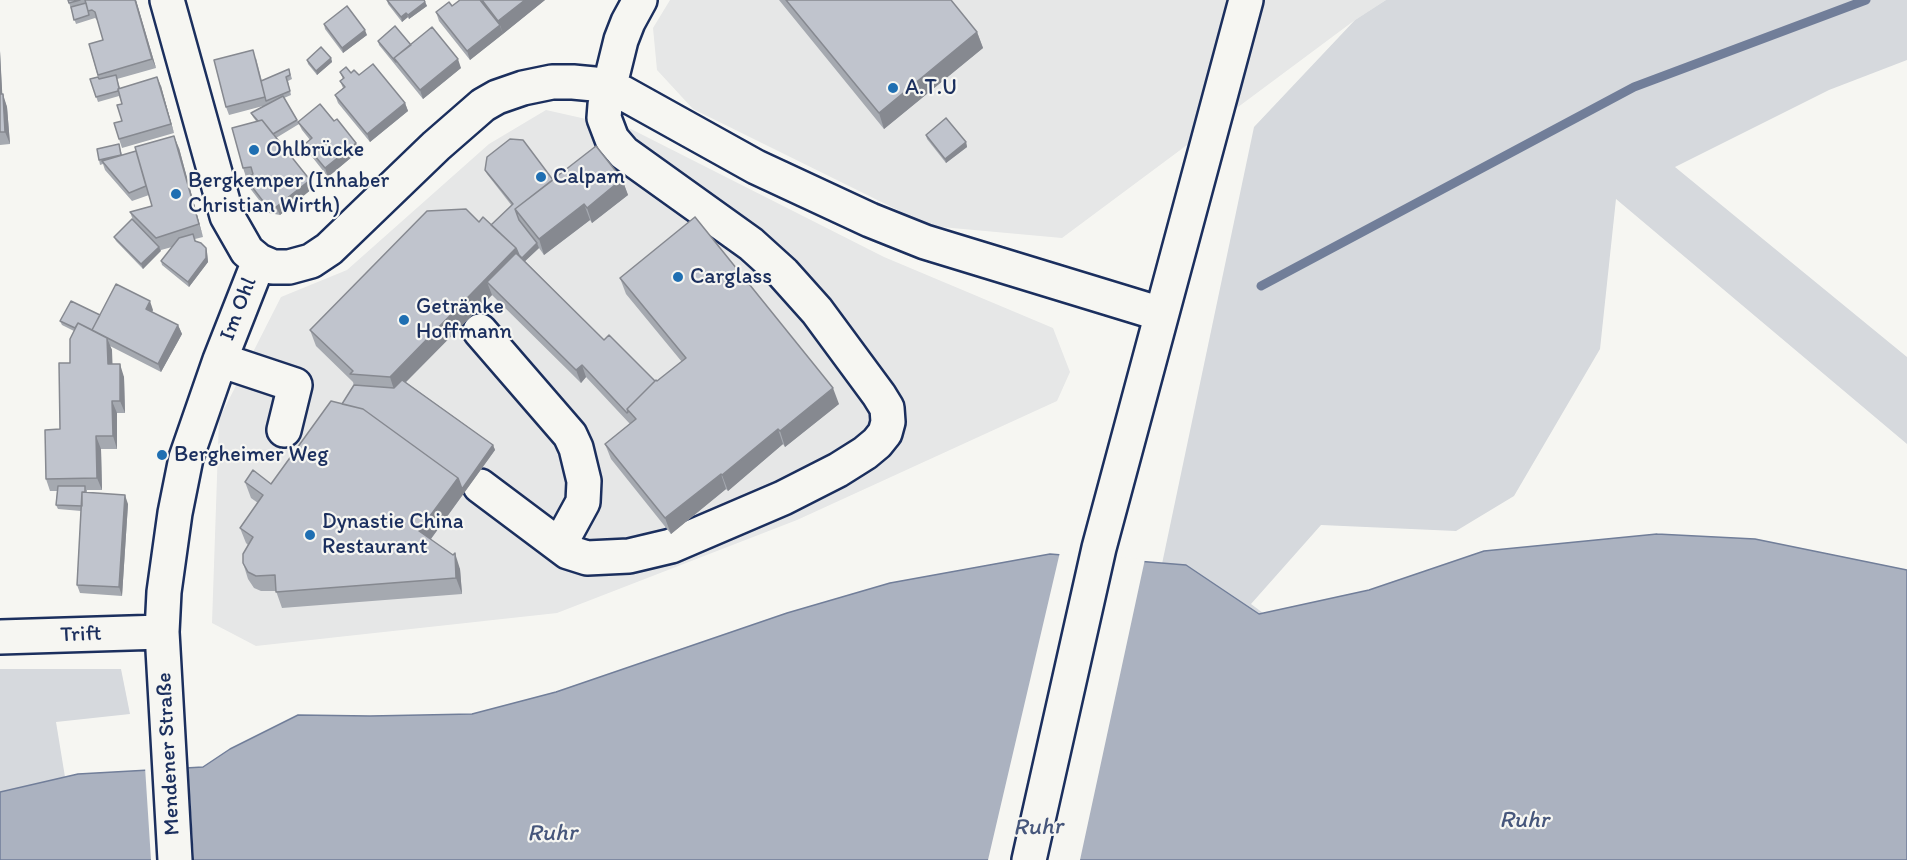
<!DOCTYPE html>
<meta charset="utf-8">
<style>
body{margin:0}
canvas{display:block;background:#f6f6f2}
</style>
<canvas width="1907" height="860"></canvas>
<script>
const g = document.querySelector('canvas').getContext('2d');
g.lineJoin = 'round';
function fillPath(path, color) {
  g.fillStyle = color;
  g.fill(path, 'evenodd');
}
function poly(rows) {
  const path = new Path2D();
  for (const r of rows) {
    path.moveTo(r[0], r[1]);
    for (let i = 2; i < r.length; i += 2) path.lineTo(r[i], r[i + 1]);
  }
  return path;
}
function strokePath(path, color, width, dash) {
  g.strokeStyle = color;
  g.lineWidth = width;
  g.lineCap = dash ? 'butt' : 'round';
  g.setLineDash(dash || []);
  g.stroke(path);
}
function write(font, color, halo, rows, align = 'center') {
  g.font = font + ' Itim,sans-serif';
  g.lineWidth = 4.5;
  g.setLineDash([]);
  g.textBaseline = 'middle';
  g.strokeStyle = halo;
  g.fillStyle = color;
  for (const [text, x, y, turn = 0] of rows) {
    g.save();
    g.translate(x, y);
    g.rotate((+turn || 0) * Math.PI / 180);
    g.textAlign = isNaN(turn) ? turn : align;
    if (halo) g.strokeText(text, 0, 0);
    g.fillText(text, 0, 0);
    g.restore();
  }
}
fillPath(poly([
 [670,0,1386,0,1355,20,1062,238,930,226,693,109,657,70,653,28],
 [546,110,631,129,884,257,1053,328,1070,372,1057,401,797,520,557,613,256,646,212,623,219,419,281,297,347,270,489,144]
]), '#e6e7e7');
fillPath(poly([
 [1386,0,1907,0,1907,60,1829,90,1675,167,1907,357,1907,444,1616,199,1600,349,1514,496,1456,531,1321,525,1251,604,1320,656,1119,768,1254,127,1355,20],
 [0,669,121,669,130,714,56,722,65,777,0,792]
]), '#d6d9dd');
const water = poly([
 [1657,534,1755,539,1907,570,1907,860,0,860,0,792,78,774,203,767,230,749,298,715,370,716,472,714,556,692,787,613,890,583,1050,554,1186,565,1259,614,1369,590,1484,551,1657,534]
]);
fillPath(water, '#abb2c0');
strokePath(water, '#717e99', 1.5);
fillPath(poly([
 [1060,552,1145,559,1080,860,988,860],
 [188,765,194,860,151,860,145,767]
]), '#f6f6f2');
strokePath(poly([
 [1261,286,1634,87,1866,0]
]), '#717e99', 9);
const minor = poly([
 [167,0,227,216,247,251,259,261,273,267,289,267,311,261,329,249,436,146,483,105,497,97,523,88,552,82,573,82,594,84,623,93,756,167,870,220,925,242,1161,314],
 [480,331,570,435,576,448,584,481,583,502,565,535,564,547],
 [220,360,295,385,284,430],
 [480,486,568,552,587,558,629,556,671,546,783,498,838,470,865,453,877,443,885,433,888,422,887,408,879,395,817,311,783,273,751,244,624,153,612,139,604,118,605,105,621,40,628,22,640,0],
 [0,637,162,632],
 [175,860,162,632,164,592,175,513,186,458,220,360,259,261]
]);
const major = poly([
 [1029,860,1099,548,1246,0]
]);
strokePath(minor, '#1b2f5e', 38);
strokePath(major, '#1b2f5e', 38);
strokePath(minor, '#f6f6f2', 33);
strokePath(major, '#f6f6f2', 33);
fillPath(poly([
 [68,0,136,0,156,68,117,79,120,88,161,86,174,133,122,148,119,139,122,121,122,104,119,96,98,102,90,79,98,77,89,44,103,40,97,20,95,18,76,24],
 [387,0,425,2,427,6,409,19,408,17,402,22,388,4],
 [460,0,545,0,470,60,439,21,436,12,452,6],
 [779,0,951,0,977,32,983,48,884,129],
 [324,24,367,35,343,53,325,29],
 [378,41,411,45,461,68,423,99,379,45],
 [0,51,2,94,7,107,10,144,0,145],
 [256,58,262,81,289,69,292,79,288,81,291,95,284,98,297,120,299,124,276,138,313,188,280,215,269,213,249,187,246,179,249,176,246,177,243,168,256,121,253,117,251,113,263,106,229,115,226,107],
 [331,58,332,62,317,75,308,64,307,60],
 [340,72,351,73,359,75,405,103,408,111,370,142,338,103,335,95,343,88,340,81,343,79],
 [334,121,356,143,359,151,328,177,309,153,305,144,310,140,302,130,298,122],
 [926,135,966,142,967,147,946,163,927,139],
 [119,144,122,155,179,148,203,237,195,239,196,242,206,248,207,252,208,262,189,287,162,265,161,261,172,247,161,250,143,269,116,241,114,237,133,220,130,212,152,206,149,195,132,201,105,170,103,164,100,165,99,160],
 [485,170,553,180,622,179,628,195,592,223,590,220,544,255,539,248,525,261,604,340,655,381,657,381,682,362,626,294,620,278,839,404,785,447,783,444,728,491,726,489,671,534,611,459,605,444,630,424,586,377,581,383,492,295,406,382,493,445,495,450,431,539,460,569,462,594,282,608,276,591,261,591,254,588,248,579,243,563,248,545,246,543,240,528,258,503,251,498,245,482,271,484,342,404,354,386,353,382,316,346,310,330,479,222,491,225,512,206,487,174],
 [153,310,152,312,178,325,182,334,161,372,110,346,112,350,112,364,124,377,125,413,117,413,117,449,101,449,102,490,87,490,87,492,128,504,122,596,80,593,77,585,81,511,58,509,56,505,57,491,50,491,46,479,60,429,70,363,74,331,62,325,60,321]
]), '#a5a9b0');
fillPath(poly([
 [135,0,136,0,156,68,152,59],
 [525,0,545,0,503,34,498,21],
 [425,2,427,6,409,19,408,15],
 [406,13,408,17,402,22,401,17],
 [500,25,503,34,470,60,467,51],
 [365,30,367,35,343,53,342,48],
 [977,32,983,48,884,129,879,113],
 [0,51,3,107,0,98],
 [331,58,332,62,317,75,316,71],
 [458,59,461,68,423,99,420,90],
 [157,77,161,86,174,133,171,124],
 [3,94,7,107,10,144,5,132],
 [405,103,408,111,370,142,367,134],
 [174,136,179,148,203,237,199,224],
 [966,142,967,147,946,163,945,159],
 [356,143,359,151,328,177,325,168],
 [622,179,628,195,592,223,587,208],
 [310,180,313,188,280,215,276,207],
 [584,204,590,220,544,255,539,239],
 [537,243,539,248,522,264,521,260],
 [159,247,161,251,143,269,141,264],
 [206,248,207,252,208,262,189,287,188,282],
 [516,248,522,264,487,282,492,295,395,393,390,377],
 [150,301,153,310,149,317,146,309],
 [178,325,182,334,161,372,158,364],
 [107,338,112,350,113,377,108,364],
 [120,364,124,377,125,413,120,401],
 [582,365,586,377,581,383,576,370],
 [833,388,839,404,785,447,780,431],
 [112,401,117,413,117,449,113,436],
 [778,429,783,444,728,491,722,475],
 [96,436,101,449,102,490,97,478],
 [493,445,495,450,425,547,419,531,458,478],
 [721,474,726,489,671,534,665,518],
 [125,495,128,504,122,596,119,587],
 [455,553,460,569,462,594,456,578]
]), '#868990');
const building = poly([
 [68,0,80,0,69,3,68,0],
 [85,0,135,0,152,59,98,75,89,44,103,40,95,12,92,10,88,11,85,0],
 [387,0,424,0,425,2,408,15,406,13,401,17,387,0],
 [460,0,480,0,500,25,467,51,436,12,449,2,452,6,460,0],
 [482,0,525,0,498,21,482,0],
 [786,0,951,0,977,32,879,113,786,0],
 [86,3,89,15,74,20,71,7,86,3],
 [347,6,365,30,342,48,324,24,347,6],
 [395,26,411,45,394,58,396,62,378,41,395,26],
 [432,27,458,59,420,90,394,58,432,27],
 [321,47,331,58,316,71,307,60,321,47],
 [253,50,265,97,226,107,214,60,253,50],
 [373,64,405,103,367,134,335,95,345,87,340,81,344,78,340,72,346,67,351,73,354,70,359,75,373,64],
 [289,69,290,75,286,77,290,91,266,101,261,81,289,69],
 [116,75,119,88,118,89,118,91,96,97,90,79,98,77,99,79,116,75],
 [157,77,171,124,119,139,114,123,122,121,117,105,122,104,118,89,157,77],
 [0,94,3,94,5,132,0,132,0,94],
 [283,96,297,120,273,134,262,120,258,121,251,113,283,96],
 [320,104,334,121,337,119,356,143,325,168,305,144,312,138,298,122,320,104],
 [946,118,966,142,945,159,926,135,946,118],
 [262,120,310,180,276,207,266,205,246,179,253,174,251,167,243,168,232,128,262,120],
 [174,136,199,224,156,238,130,212,152,206,135,147,174,136],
 [510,139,523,140,553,180,515,209,519,220,537,243,522,258,519,255,516,248,491,225,513,204,485,170,487,157,510,139],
 [119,144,121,155,99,160,97,149,119,144],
 [596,146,622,179,587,208,584,204,539,239,515,209,596,146],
 [136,151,146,186,129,193,102,161,136,151],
 [466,209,479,222,483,217,516,248,390,377,350,374,353,371,310,330,427,211,466,209],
 [695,217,833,388,780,431,778,429,722,475,721,474,665,518,605,444,636,419,627,409,656,380,657,381,686,358,620,278,695,217],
 [132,219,159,247,141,264,114,237,132,219],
 [193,234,195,241,201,243,206,248,206,258,188,282,161,261,179,238,193,234],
 [516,253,604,340,609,335,655,381,627,409,628,412,627,413,582,365,576,370,487,282,516,253],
 [116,284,150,301,146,309,178,325,158,364,92,330,116,284],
 [71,301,100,315,92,330,78,323,75,328,60,321,71,301],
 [78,323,107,338,108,364,120,364,120,401,112,401,113,436,96,436,97,478,46,479,45,430,60,429,59,363,70,363,70,339,78,323],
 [402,380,493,445,462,489,458,478,363,409,342,404,354,385,394,388,402,380],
 [331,401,363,409,458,478,419,531,453,555,455,553,456,578,276,592,275,575,256,576,248,572,243,563,243,554,253,537,240,528,263,495,245,482,253,470,271,484,331,401],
 [58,486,85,486,85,492,82,492,82,506,56,505,58,486],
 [82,492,125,495,119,587,77,585,82,492]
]);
fillPath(building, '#c0c4cd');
strokePath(building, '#868990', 1.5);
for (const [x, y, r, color] of [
 [893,88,6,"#1f6fb2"],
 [254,150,6,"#1f6fb2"],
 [541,177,6,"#1f6fb2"],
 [176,194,6,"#1f6fb2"],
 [678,277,6,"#1f6fb2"],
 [404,320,6,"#1f6fb2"],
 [162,455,6,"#1f6fb2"],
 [310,535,6,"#1f6fb2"]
]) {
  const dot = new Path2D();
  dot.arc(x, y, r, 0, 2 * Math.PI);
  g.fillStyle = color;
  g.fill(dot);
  strokePath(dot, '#f6f6f2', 2);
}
write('22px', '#1b2f5e', '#f6f6f2', [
 ["A.T.U",905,88],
 ["Ohlbrücke",266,150],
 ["Calpam",553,177],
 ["Bergkemper (Inhaber",188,181],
 ["Christian Wirth)",188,206],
 ["Carglass",690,277],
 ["Getränke",416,307],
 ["Hoffmann",416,332],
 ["Bergheimer Weg",174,455],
 ["Dynastie China",322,522],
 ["Restaurant",322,547]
], 'left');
write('22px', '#1b2f5e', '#f6f6f2', [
 ["Im Ohl",239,309,-69],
 ["Trift",81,635,-2],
 ["Mendener Straße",169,754,-93]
]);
write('italic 24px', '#46567b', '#f6f6f2', [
 ["Ruhr",1524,821],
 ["Ruhr",1038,828,-2],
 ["Ruhr",552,834,-1]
]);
</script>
